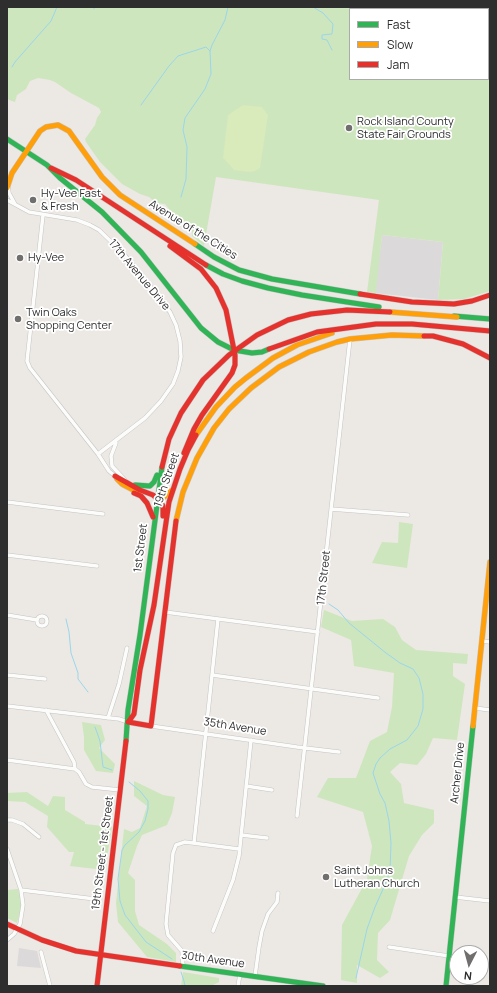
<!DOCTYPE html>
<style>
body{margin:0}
#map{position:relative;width:497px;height:993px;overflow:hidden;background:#ece8e4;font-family:Manrope,sans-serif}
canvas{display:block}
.frame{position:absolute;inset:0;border:8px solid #2e2e2e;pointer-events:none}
.legend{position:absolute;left:349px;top:8px;width:140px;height:72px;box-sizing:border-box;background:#fff;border:1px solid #ababab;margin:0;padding:5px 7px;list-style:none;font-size:12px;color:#2e2e2e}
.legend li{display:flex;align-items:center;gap:8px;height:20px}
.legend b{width:20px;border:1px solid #ababab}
.north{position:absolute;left:449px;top:945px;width:40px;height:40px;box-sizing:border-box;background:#fff;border:1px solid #ababab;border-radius:50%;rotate:186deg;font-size:11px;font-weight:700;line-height:16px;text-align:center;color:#2e2e2e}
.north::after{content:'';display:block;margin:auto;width:14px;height:18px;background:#706f6e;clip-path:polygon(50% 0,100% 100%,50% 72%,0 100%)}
</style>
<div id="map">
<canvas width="497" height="993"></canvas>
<div class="frame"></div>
<ul class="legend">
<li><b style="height:5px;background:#30b455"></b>Fast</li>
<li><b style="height:5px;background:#ff9f0a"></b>Slow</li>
<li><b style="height:5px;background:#e5322d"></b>Jam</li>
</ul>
<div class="north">N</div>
</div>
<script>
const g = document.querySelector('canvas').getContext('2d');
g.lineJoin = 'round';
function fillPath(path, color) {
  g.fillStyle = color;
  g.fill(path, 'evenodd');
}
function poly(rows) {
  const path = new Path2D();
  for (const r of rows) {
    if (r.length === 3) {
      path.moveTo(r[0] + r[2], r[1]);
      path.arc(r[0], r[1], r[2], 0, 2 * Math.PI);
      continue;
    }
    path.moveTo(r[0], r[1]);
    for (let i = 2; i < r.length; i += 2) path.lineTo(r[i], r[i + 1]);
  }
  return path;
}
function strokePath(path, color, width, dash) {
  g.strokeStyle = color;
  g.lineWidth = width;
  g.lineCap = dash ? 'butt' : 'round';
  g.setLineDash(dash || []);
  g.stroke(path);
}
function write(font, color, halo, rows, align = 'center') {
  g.font = font + ' Manrope,sans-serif';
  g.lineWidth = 3.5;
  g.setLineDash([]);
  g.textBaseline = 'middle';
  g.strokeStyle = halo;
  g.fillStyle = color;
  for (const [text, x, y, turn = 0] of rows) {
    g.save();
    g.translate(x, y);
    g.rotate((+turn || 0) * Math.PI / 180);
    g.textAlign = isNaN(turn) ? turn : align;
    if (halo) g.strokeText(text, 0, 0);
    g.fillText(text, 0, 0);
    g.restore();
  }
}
fillPath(poly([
 [382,235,443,242,438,300,375,293],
 [19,948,37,951,41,968,17,966]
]), '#dcd9db');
fillPath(poly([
 [7,7,490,7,490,20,488,21,488,9,350,9,350,79,488,79,488,66,490,66,490,291,464,299,438,300,443,242,382,235,376,293,367,292,379,200,216,177,204,246,192,236,192,230,173,214,165,204,156,203,149,197,140,194,122,184,100,162,86,142,85,139,95,125,97,118,101,112,99,108,71,93,55,82,50,80,38,78,30,81,26,89,17,95,15,102,9,100,7,98],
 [399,522,413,524,407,568,372,563,382,542,398,543],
 [324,610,352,621,383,619,395,627,402,640,416,650,468,654,467,664,453,663,453,676,465,684,457,740,433,738,426,754,417,765,400,763,390,772,401,784,404,803,434,810,434,823,422,835,409,856,390,920,378,933,377,960,389,972,380,978,357,965,357,983,341,980,342,925,367,879,372,846,363,812,317,797,328,778,356,778,370,741,387,732,392,707,394,673,354,666,351,640,321,627],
 [82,722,101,725,105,740,99,748,115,764,113,773,96,771,84,750,84,737],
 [134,781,163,795,175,797,172,813,167,825,142,835,137,846,128,873,135,880,135,911,139,925,167,944,176,953,176,962,147,957,118,922,116,903,124,829,132,832,140,828,147,806,134,796],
 [27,792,48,806,53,796,65,797,65,810,85,822,85,824,112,827,105,870,70,866,74,852,69,852,47,827,48,816,25,802,7,801,7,793],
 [18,889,23,901,17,923,7,918,7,890],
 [183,972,219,978,219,982,211,986,181,986]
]), '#cee6be');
fillPath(poly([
 [243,105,262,107,268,115,260,168,255,171,249,172,234,170,223,158,228,115]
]), '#d9eabb');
strokePath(poly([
 [313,7,323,13,333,24,332,34,322,35,322,39,327,40,332,50],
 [94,9,94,7],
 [12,67,15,62,51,21,57,7],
 [141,105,169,66,178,56,206,47,210,51],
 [181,197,186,179,187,147,183,130,185,118,205,89,211,74,210,51,212,45,225,20,228,7],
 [329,604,338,610,349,623,386,653,400,663,413,669,419,678,423,694,423,709,418,726,407,740,390,749,380,758,376,764,373,773,380,794,385,803,389,821,391,843,390,871,384,887,375,907,367,929,356,978],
 [66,619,69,632,71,653,78,673,78,679,88,692],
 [95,727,100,741,103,767,112,770],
 [129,782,140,791,148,801,148,809,145,821,139,832,125,845,122,850,118,879,120,901,125,915,146,942,172,959],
 [181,972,184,981,185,986]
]), '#99d6ec', 1);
const street = poly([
 [8,186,9,193,15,204],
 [7,200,29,212,77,220,90,225,99,230,123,253,153,290,170,312,176,325,180,341,181,357,178,371,173,384,161,401,145,418,98,454],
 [43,215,27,361,30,368,98,454,109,471,115,476],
 [116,443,111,456,112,466,125,480],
 [7,502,103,514],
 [331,509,408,515],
 [7,555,97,566],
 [165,612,318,632],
 [7,615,37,620],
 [42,621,5],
 [482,641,490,642],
 [7,675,45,679],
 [212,675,378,698],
 [7,706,119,719,128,722],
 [475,708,490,710],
 [46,710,74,762,75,769],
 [108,718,119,684,127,648],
 [151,726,297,747,339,752],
 [7,760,75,769,79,772,86,784,92,787,120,790],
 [246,786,272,790],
 [297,816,350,339],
 [7,820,12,820,23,824,39,837],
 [241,835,267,838],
 [194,843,218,619],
 [7,849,21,890,23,905,20,924,14,934,7,940],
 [21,890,95,899],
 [455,897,490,901],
 [213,931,233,880,239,856,251,740],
 [389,947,449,956],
 [41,952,50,986],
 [183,966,182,951,168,935,166,924,173,853,176,845,185,842,239,849],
 [255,976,259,947,262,931,268,914,277,902,278,893],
 [238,986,240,974]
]);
const fast = poly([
 [7,139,47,165,60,178,102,212,141,252,201,328,218,342,234,350,252,353,262,352,269,349],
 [195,244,214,257,239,270,272,279,360,294],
 [206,265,223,274,242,281,268,288,302,295,379,307],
 [454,316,490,319],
 [135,485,150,486,154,482,157,475],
 [126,741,128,710,140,635,162,467],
 [180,966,323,986],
 [446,986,473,726]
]);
const slow = poly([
 [7,188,12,173,40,131,46,127,58,125,69,131,102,177,120,195,195,244],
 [390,312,457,317],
 [196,435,216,407,235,387,246,378,273,358,297,345,332,333],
 [117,479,122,484,139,493],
 [156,498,164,497,171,491],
 [176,521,183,492,197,458,214,428,229,409,251,388,279,367,309,352,337,342,350,339,392,335,424,336],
 [473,726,490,562]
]);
const jam = poly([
 [51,168,76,180,206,265],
 [170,246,201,269,216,288,226,310,235,355,235,365,232,373,202,415,194,429,184,453],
 [360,294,412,302,454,304,472,301,490,295],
 [424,336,433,336,463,344,490,358],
 [269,349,317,332,376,324,412,324,490,331],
 [162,467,169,439,181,413,203,380,229,355,257,335,288,320,311,314,347,310,390,312],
 [115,476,140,490,153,495,160,501,163,506,163,516],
 [134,493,141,496,147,503,153,517],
 [129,721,134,714,140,670,154,605,169,502,180,469,188,450,196,435],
 [128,722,151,726,176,521],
 [7,924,42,940,76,951,180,966],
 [97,986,126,741]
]);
strokePath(street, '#c5c4c5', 4.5);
strokePath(fast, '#c5c4c5', 6);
strokePath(slow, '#c5c4c5', 6);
strokePath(jam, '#c5c4c5', 6);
strokePath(street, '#fcfcfb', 3.5);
strokePath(fast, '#30b455', 5);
strokePath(slow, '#ff9f0a', 5);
strokePath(jam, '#e5322d', 5);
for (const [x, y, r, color] of [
 [349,128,4,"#706f6e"],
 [33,200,4,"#706f6e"],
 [20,258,4,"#706f6e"],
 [18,319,4,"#706f6e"],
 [326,877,4,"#706f6e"]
]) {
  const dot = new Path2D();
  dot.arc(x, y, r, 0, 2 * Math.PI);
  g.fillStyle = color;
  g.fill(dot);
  strokePath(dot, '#fff', 1.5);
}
write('11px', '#2e2e2e', '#fff', [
 ["Rock Island County",357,122],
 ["State Fair Grounds",357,135],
 ["Hy-Vee Fast",41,194],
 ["& Fresh",41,207],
 ["Hy-Vee",28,258],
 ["Twin Oaks",26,313],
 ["Shopping Center",26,326],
 ["Saint Johns",334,871],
 ["Lutheran Church",334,884]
], 'left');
write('11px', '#2e2e2e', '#fff', [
 ["Avenue of the Cities",193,230,32],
 ["17th Avenue Drive",139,275,50],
 ["19th Street",167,480,-71],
 ["1st Street",141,548,-83],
 ["17th Street",324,578,-84],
 ["35th Avenue",235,727,9],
 ["Archer Drive",458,773,-84],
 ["19th Street - 1st Street",103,853,-83],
 ["30th Avenue",213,960,8]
]);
</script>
